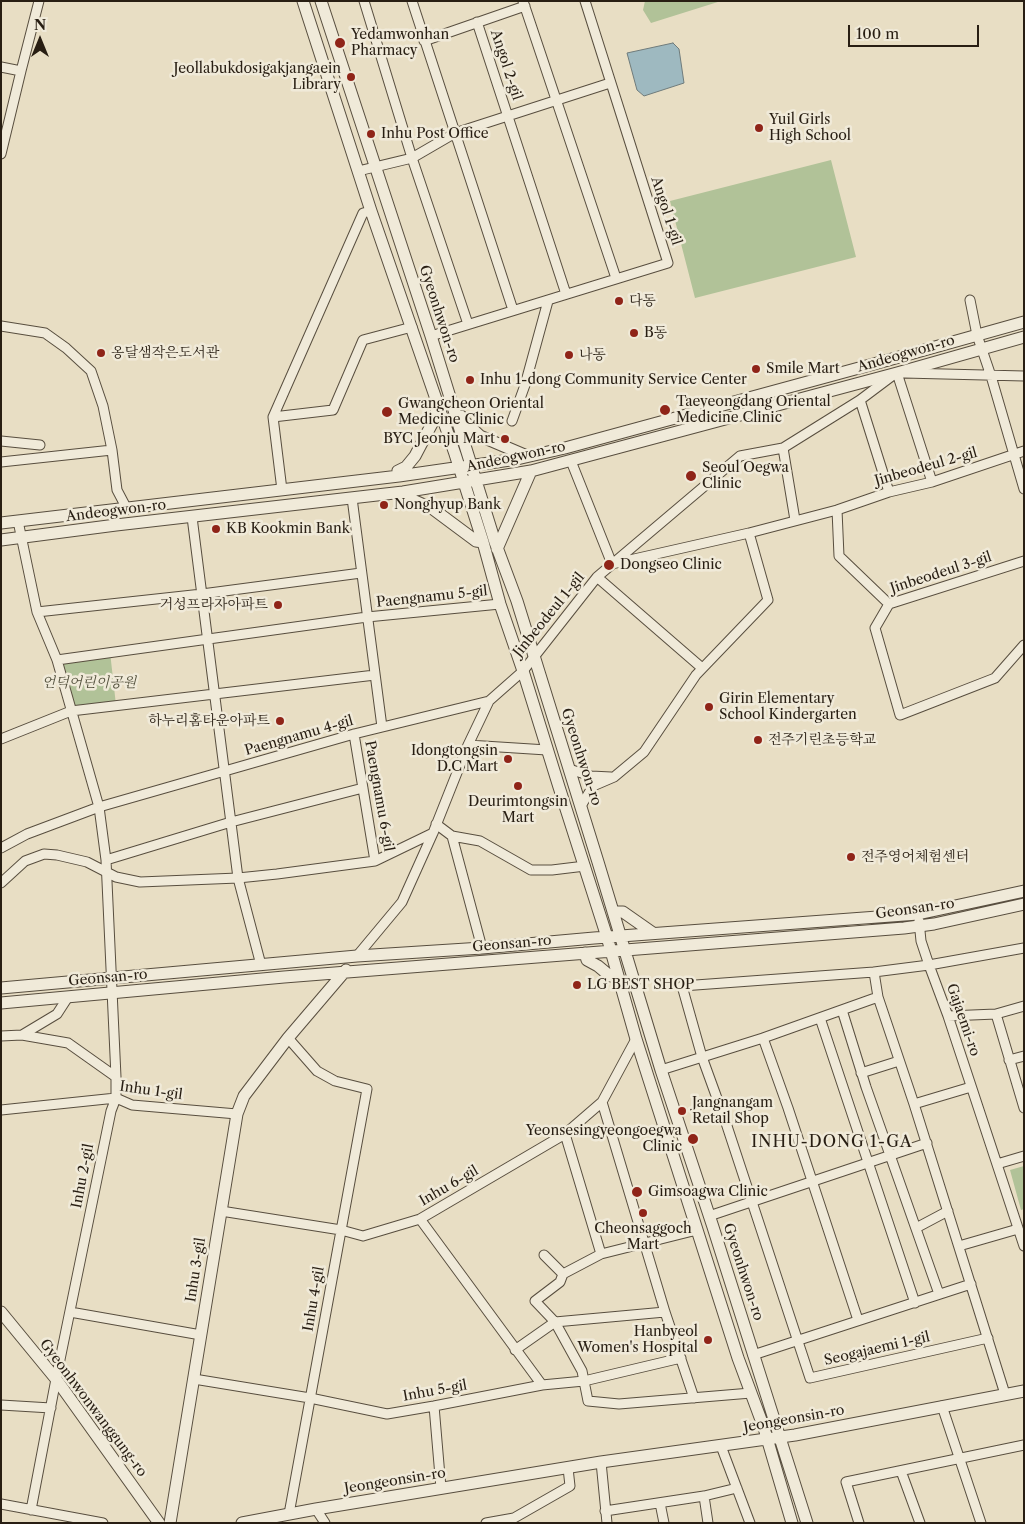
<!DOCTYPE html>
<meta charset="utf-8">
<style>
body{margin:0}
#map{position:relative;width:1025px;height:1524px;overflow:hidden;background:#e8dec4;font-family:"Libre Caslon Text",serif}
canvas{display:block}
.frame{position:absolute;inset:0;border:2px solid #281e13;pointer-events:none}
.north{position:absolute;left:15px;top:15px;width:50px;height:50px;-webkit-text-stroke:4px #f0ead9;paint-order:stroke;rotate:0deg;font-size:14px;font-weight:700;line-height:20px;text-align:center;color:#281e13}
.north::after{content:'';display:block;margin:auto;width:18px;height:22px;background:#281e13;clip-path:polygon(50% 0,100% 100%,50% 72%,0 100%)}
.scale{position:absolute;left:848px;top:25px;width:131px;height:22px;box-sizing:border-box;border:2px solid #281e13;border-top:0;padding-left:6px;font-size:15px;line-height:18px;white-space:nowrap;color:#281e13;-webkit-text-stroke:4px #f0ead9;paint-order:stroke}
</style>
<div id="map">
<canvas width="1025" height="1524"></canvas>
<div class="frame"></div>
<div class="north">N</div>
<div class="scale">100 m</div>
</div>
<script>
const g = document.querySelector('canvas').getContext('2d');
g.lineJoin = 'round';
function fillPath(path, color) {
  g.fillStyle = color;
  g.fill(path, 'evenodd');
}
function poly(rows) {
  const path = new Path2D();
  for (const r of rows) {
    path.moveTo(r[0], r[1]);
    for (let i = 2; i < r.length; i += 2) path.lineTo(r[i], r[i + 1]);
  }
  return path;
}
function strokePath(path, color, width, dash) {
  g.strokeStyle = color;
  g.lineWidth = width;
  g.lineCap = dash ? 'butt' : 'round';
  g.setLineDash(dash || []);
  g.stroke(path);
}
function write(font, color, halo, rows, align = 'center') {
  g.font = font + ' "Libre Caslon Text","Noto Serif KR",serif';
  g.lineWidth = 5;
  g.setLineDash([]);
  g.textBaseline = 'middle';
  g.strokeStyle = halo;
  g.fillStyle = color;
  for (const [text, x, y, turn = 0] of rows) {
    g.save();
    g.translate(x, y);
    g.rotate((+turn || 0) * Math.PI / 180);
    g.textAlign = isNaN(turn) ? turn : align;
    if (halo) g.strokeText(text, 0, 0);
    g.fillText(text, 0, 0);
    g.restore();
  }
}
fillPath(poly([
 [645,1,721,1,651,23,643,10],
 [831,160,856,257,695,298,670,201],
 [110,652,116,705,71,709,57,660],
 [1024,1166,1024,1209,1021,1210,1010,1170]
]), '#b1c298');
const water = poly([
 [673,43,679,49,684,83,644,96,637,90,627,53,673,43]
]);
fillPath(water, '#9eb9c0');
strokePath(water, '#6f7b7b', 1);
const minor = poly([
 [364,1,412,158,468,324],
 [412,1,513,310],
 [523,1,616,278],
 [477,22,566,294],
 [424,41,525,6],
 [1,67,21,71,39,1],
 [1,154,21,71],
 [358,171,412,158,455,133,610,83],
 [970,300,977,335,991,376,1024,489],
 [1,326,45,333,66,348,91,371,103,406,112,450,117,490,127,509],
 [431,336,668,263,585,1],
 [897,373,932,482],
 [904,373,1024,376],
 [860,400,889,492],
 [273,417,333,410,363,340,412,327],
 [512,421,525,385,548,301],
 [1,441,40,445],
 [783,448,795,520],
 [571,461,612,564,749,533,837,510,889,492,932,482,1024,451],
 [1,462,112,450],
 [282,490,273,417,363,213,371,211],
 [352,498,382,727],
 [837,510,839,556,889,604],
 [192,517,238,878,261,965],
 [18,521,37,612,57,660,99,807,106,860,116,1077,116,1098,111,1111,56,1379,31,1510],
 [1024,561,889,604,875,628,900,715,995,678,1024,645],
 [597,577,702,668],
 [37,612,202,594,361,573],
 [57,660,367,617,500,604],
 [354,734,375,861],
 [1,739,71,711,375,675],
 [468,745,547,750],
 [569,769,591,776,611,777],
 [581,806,593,786,614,777,644,752,696,675,768,600,749,533],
 [436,824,452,836,482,948],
 [452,836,480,841,531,870,552,870,585,866],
 [1,848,27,834,99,807,354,734,489,701],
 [106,860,231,822,363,788],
 [1,883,25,861,44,854,57,855,87,862,116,877,140,882,238,878,277,874,375,861,433,833],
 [919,921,921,941,929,965,948,1016,1024,1246],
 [357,956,402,902,433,833,468,745,489,701,523,671,597,577,740,456,783,448,860,400,892,376],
 [874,972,878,997,914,1104,1005,1394],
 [842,1010,866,1087,939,1294],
 [996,1014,1024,1108],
 [948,1016,996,1014,1024,1006],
 [820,1018,915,1303],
 [22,1035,68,1043,116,1077],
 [1,1036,22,1035,57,1014,68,997],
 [288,1038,317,1071,335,1081,367,1089,289,1514],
 [763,1038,788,1108,858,1320],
 [1009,1060,1024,1056],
 [661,1070,763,1038,878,997],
 [861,1073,899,1061],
 [602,1102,665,1312,694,1398],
 [914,1104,971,1087],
 [1,1110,116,1098,132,1105,237,1114],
 [565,1134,601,1254],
 [997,1164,1024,1156],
 [221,1211,341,1230,363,1236,420,1219,565,1134,602,1102,636,1039],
 [709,1216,927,1143],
 [420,1219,542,1385],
 [916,1228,948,1211],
 [697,1230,601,1254,563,1274,560,1282,535,1301,555,1322,582,1371,588,1401,619,1404,751,1393],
 [959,1246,1018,1229],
 [544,1255,563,1274],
 [70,1312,201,1335],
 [988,1338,810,1378,726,1123,702,1057,682,986,874,972,929,965,1024,948],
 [515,1350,555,1322,665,1312],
 [753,1355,971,1284],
 [194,1379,310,1398,387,1414,434,1406,542,1385,584,1381,681,1358],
 [1,1405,51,1408],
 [434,1406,441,1488],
 [942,1406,981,1523],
 [721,1446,750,1523],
 [601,1462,607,1523],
 [901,1471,920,1523],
 [704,1496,708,1523],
 [660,1503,664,1523],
 [1,1504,103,1523],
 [316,1509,325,1523],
 [605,1511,704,1496,737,1488],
 [486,1523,514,1518,570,1486,568,1468],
 [859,1523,846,1482,1024,1445]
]);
const tertiary = poly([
 [303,1,371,211,455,454,483,542,500,604,523,671,559,787,607,937,636,1039,738,1358,764,1428,792,1523],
 [321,1,431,336,495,542,517,601,598,862,661,1070,713,1227,807,1523],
 [456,417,461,416,464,421,480,436,527,456],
 [399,475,398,471,406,467,415,456,436,416,437,405],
 [403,492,406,497,433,509,476,541,483,542],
 [1,523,399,476,517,459,565,448,892,359,1024,322],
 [1,540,116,525,403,492,531,471,897,373,1024,337],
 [497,549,531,471],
 [613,912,623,912,653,933],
 [585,953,587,960,598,966,610,976,618,976],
 [1,988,357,956,482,948,594,938,918,914,1024,891],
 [1,1003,284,977,904,928,934,924,1024,904],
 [1,1312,56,1379,159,1523],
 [170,1523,237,1114,244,1096,288,1038,346,970],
 [242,1523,316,1509,601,1462,795,1435,1024,1391]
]);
strokePath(minor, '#584e3f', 11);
strokePath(tertiary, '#584e3f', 13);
strokePath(minor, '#f0ead9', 9);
strokePath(tertiary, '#f0ead9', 11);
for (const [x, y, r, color] of [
 [340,43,6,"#8f2418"],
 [351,77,5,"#8f2418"],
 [759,128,5,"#8f2418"],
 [371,134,5,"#8f2418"],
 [619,301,5,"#8f2418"],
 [634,333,5,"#8f2418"],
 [101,353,5,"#8f2418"],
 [569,355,5,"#8f2418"],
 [756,369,5,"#8f2418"],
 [470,380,5,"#8f2418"],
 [665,410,6,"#8f2418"],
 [387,412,6,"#8f2418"],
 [505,439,5,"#8f2418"],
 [691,476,6,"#8f2418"],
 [384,505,5,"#8f2418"],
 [216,529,5,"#8f2418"],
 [609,565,6,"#8f2418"],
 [278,605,5,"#8f2418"],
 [709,707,5,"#8f2418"],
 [280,721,5,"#8f2418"],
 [758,740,5,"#8f2418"],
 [508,759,5,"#8f2418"],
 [518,786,5,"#8f2418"],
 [851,857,5,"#8f2418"],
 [577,985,5,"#8f2418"],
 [682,1111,5,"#8f2418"],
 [693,1139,6,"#8f2418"],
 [637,1192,6,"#8f2418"],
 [643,1213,5,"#8f2418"],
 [708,1340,5,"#8f2418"]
]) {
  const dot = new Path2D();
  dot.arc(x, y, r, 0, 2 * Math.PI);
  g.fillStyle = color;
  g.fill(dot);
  strokePath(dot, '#f0ead9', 2);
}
write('14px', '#281e13', '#f0ead9', [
 ["Yedamwonhan",351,35],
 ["Pharmacy",351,51],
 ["Jeollabukdosigakjangaein",341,69,"right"],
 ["Library",341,85,"right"],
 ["Yuil Girls",769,120],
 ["High School",769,136],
 ["Inhu Post Office",381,134],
 ["다동",629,301],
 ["B동",644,333],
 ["옹달샘작은도서관",111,353],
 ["나동",579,355],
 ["Smile Mart",766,369],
 ["Inhu 1-dong Community Service Center",480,380],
 ["Taeyeongdang Oriental",676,402],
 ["Medicine Clinic",676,418],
 ["Gwangcheon Oriental",398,404],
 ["Medicine Clinic",398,420],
 ["BYC Jeonju Mart",495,439,"right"],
 ["Seoul Oegwa",702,468],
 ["Clinic",702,484],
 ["Nonghyup Bank",394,505],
 ["KB Kookmin Bank",226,529],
 ["Dongseo Clinic",620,565],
 ["거성프라자아파트",268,605,"right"],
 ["Girin Elementary",719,699],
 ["School Kindergarten",719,715],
 ["하누리홈타운아파트",270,721,"right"],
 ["전주기린초등학교",768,740],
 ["Idongtongsin",498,751,"right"],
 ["D.C Mart",498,767,"right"],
 ["Deurimtongsin",518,802,"center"],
 ["Mart",518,818,"center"],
 ["전주영어체험센터",861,857],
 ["LG BEST SHOP",587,985],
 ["Jangnangam",692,1103],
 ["Retail Shop",692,1119],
 ["Yeonsesingyeongoegwa",682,1131,"right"],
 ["Clinic",682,1147,"right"],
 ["Gimsoagwa Clinic",648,1192],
 ["Cheonsaggoch",643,1229,"center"],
 ["Mart",643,1245,"center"],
 ["Hanbyeol",698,1332,"right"],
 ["Women's Hospital",698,1348,"right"]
], 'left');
write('14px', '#281e13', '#f0ead9', [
 ["Angol 2-gil",506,65,72],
 ["Angol 1-gil",666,211,72],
 ["Gyeonhwon-ro",439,314,72],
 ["Andeogwon-ro",906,354,-16],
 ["Andeogwon-ro",516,457,-12],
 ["Jinbeodeul 2-gil",926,467,-16],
 ["Andeogwon-ro",116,511,-7],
 ["Jinbeodeul 3-gil",941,573,-18],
 ["Paengnamu 5-gil",432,597,-6],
 ["Jinbeodeul 1-gil",549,615,-51],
 ["Paengnamu 4-gil",299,736,-16],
 ["Gyeonhwon-ro",581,757,72],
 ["Paengnamu 6-gil",379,796,80],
 ["Geonsan-ro",915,909,-8],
 ["Geonsan-ro",512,944,-5],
 ["Geonsan-ro",108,978,-5],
 ["Gajaemi-ro",963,1020,71],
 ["Inhu 1-gil",151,1091,8],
 ["Inhu 2-gil",83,1176,-79],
 ["Inhu 6-gil",449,1186,-30],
 ["Inhu 3-gil",196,1270,-81],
 ["Gyeonhwon-ro",743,1272,72],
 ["Inhu 4-gil",314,1299,-80],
 ["Seogajaemi 1-gil",877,1349,-13],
 ["Inhu 5-gil",435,1391,-10],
 ["Gyeonhwonwanggung-ro",93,1408,53],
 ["Jeongeonsin-ro",794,1419,-10],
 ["Jeongeonsin-ro",395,1481,-9]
]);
write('italic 14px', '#514f3b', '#f0ead9', [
 ["언덕어린이공원",89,683]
]);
g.letterSpacing = '1px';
write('16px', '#281e13', '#f0ead9', [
 ["INHU-DONG 1-GA",832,1142]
]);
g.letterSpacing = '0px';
</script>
